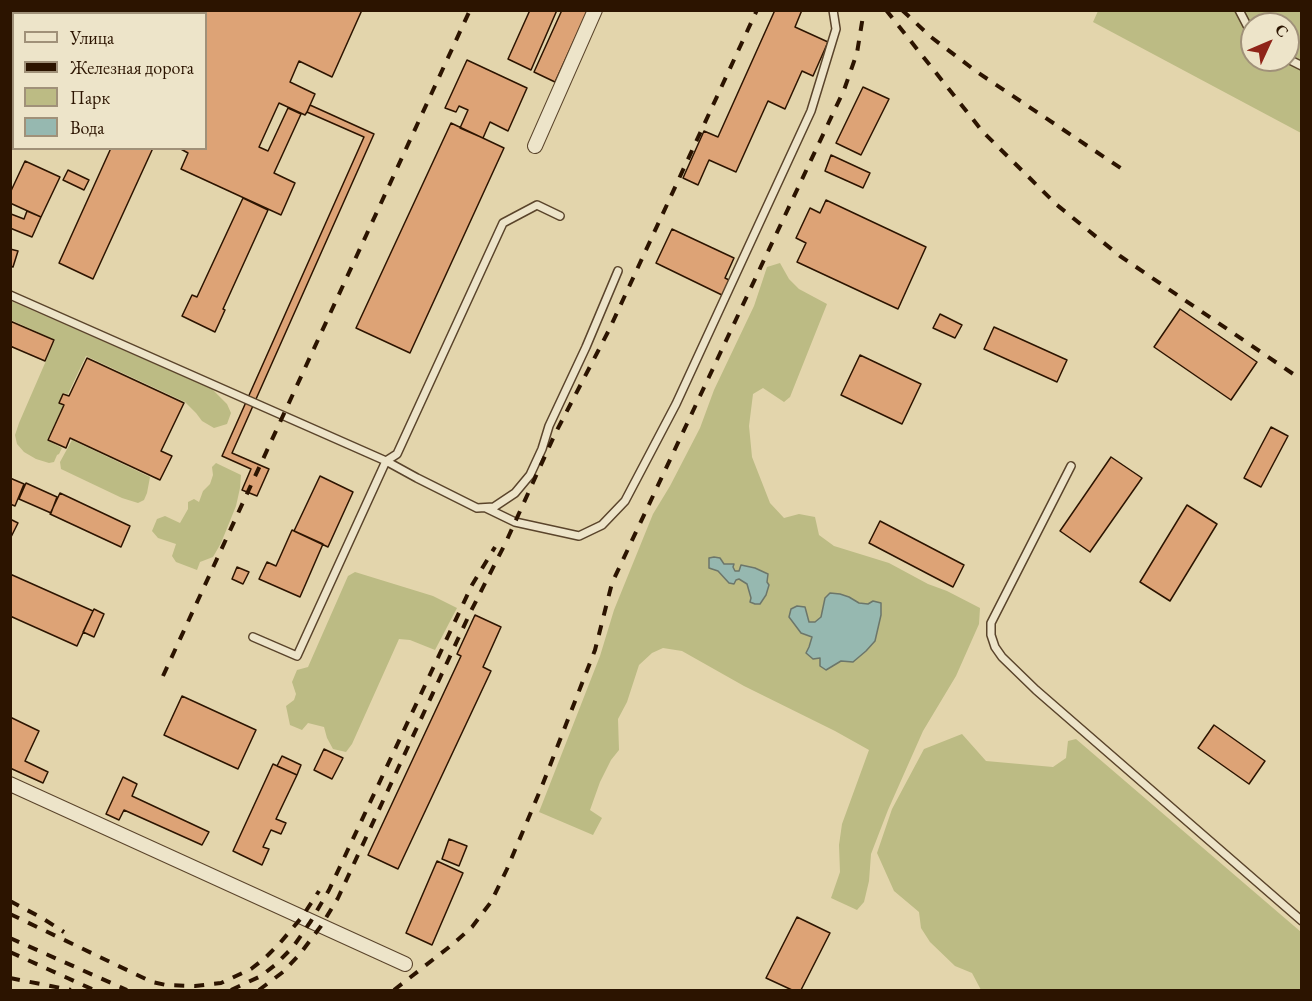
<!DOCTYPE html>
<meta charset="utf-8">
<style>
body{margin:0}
#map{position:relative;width:1312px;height:1001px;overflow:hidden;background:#e3d5ac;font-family:"EB Garamond",serif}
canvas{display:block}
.frame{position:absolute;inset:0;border:12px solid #2c1400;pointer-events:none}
.legend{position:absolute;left:12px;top:12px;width:195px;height:138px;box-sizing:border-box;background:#ede4c9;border:2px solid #a09179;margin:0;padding:8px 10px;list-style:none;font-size:18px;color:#2c1400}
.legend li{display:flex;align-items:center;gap:12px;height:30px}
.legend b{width:30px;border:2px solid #a09179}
.north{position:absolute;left:1240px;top:12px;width:60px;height:60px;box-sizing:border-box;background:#ede4c9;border:2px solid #a09179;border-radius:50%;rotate:46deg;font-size:16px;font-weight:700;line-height:24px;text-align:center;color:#2c1400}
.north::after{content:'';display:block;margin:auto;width:21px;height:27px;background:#8f2418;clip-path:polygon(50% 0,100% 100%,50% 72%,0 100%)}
</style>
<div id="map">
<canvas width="1312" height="1001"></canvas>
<div class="frame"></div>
<ul class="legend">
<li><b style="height:8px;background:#ede4c9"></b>Улица</li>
<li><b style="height:8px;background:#2c1400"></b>Железная дорога</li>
<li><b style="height:16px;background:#bcbb84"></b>Парк</li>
<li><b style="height:16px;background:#96b8b0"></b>Вода</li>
</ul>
<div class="north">С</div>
</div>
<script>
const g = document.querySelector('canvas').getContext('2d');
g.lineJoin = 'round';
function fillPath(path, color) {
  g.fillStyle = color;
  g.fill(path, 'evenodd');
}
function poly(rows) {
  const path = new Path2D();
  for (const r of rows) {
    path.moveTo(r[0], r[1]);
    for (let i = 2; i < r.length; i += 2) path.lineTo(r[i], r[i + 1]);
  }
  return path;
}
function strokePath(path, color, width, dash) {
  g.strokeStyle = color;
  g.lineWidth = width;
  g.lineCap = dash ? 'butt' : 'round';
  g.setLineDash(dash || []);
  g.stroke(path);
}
fillPath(poly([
 [1098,11,1301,11,1301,133,1093,22],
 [1252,24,1288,24,1288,60,1252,60],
 [780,263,789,279,799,289,827,304,790,397,784,402,763,388,753,394,749,426,752,457,770,503,784,518,799,514,815,517,819,535,834,546,889,563,928,584,947,591,980,608,979,624,956,676,923,731,888,810,871,854,869,881,864,902,857,910,831,898,840,872,839,845,842,824,869,750,835,731,744,686,682,651,663,648,652,653,639,665,627,702,618,719,619,750,611,760,600,782,590,810,602,818,593,835,539,812,600,656,614,610,653,514,670,486,700,428,714,390,754,306,767,267],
 [11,301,212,389,227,404,231,413,227,424,214,428,202,421,196,413,185,402,86,356,68,394,63,393,59,403,63,406,47,440,62,448,59,454,57,455,54,462,49,463,36,459,24,452,17,444,15,435,19,423,55,340,11,320],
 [72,440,150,477,147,493,144,500,138,503,122,498,61,469,60,462],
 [216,463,241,475,240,488,236,506,221,543,213,557,200,562,197,570,176,562,172,556,176,544,158,538,152,531,157,519,165,516,180,523,188,509,188,502,194,499,199,502,203,491,210,484,213,475,212,467],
 [355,572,433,596,457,608,435,650,410,640,399,639,352,744,346,752,333,749,327,738,324,727,308,723,302,730,290,725,286,706,294,700,296,694,292,682,297,670,308,667,348,576],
 [962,734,986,761,1053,767,1066,758,1068,741,1076,739,1301,932,1301,990,981,990,972,973,955,966,930,942,921,928,919,912,894,891,877,853,892,809,924,749]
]), '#bcbb84');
const water = poly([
 [714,557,720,558,724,564,734,564,733,567,735,571,739,571,741,565,755,568,768,574,767,582,769,585,766,595,760,604,755,604,750,602,751,598,747,584,739,579,736,580,734,584,729,583,718,571,709,568,709,558,714,557],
 [830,593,840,594,849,597,859,603,868,604,873,601,881,603,881,615,875,641,866,651,853,662,841,661,826,670,820,666,820,658,813,659,806,653,809,647,812,637,801,633,789,617,791,609,797,606,805,607,809,622,815,622,821,617,825,598,830,593]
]);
fillPath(water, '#96b8b0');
strokePath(water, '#6c766a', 1.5);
const building = poly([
 [95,10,124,10,123,14,94,14,95,10],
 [174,10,362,10,332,77,299,61,290,82,315,94,307,112,305,115,279,103,259,147,268,151,288,108,301,114,274,173,295,183,281,215,181,169,188,153,179,148,206,148,206,14,173,14,174,10],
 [530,10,557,10,531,70,508,59,530,10],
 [562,10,588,10,555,82,534,72,562,10],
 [775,10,802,10,795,27,828,42,813,76,802,71,785,109,768,101,736,172,709,160,698,185,683,178,704,131,718,137,775,10],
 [467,60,527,88,508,131,490,122,483,138,460,128,468,110,459,106,456,112,445,108,467,60],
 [863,87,889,99,861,155,836,143,863,87],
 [310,105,374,134,232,453,269,469,257,496,242,490,251,469,222,456,364,137,307,112,310,105],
 [451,123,504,148,410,353,356,328,451,123],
 [111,148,153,148,93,279,59,263,111,148],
 [831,155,870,173,863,188,825,171,831,155],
 [25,161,60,177,41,217,10,203,10,193,25,161],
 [68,170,89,180,84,190,63,180,68,170],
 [243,198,268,210,223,309,225,310,215,332,182,316,192,295,197,297,243,198],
 [826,200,926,247,898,309,797,262,806,243,796,238,810,208,820,213,826,200],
 [27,211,41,217,32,237,10,228,11,214,24,219,27,211],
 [672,229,734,258,725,278,731,281,724,296,656,263,672,229],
 [10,249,18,251,13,267,10,266,10,249],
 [1180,309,1257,362,1231,400,1154,347,1180,309],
 [940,314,962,325,955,338,933,328,940,314],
 [10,321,54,340,45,361,10,346,10,321],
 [994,327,1067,360,1057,382,984,349,994,327],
 [860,355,921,384,902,424,841,395,860,355],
 [87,358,184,403,161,451,172,456,160,480,70,438,66,448,48,440,64,405,59,403,63,394,69,396,87,358],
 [1271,427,1288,436,1261,487,1244,478,1271,427],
 [1111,457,1142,478,1090,552,1060,531,1111,457],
 [320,476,353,492,328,547,294,531,320,476],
 [10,478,24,484,15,506,10,504,10,478],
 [26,483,57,497,51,513,19,499,26,483],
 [60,493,130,526,121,547,50,514,60,493],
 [1187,505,1217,524,1170,601,1140,582,1187,505],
 [10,519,18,523,10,539,10,519],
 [880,521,964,565,953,587,869,543,880,521],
 [292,530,323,544,300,597,259,579,267,562,276,566,292,530],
 [237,567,249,572,243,584,232,579,237,567],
 [10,574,93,611,77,646,10,616,10,574],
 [94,609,104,614,94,637,83,632,94,609],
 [475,615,501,627,483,667,491,671,398,869,368,855,461,656,457,654,475,615],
 [182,696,256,730,238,769,164,735,182,696],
 [10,717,39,731,25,761,48,772,43,783,10,768,10,717],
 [1214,725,1265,761,1249,784,1198,748,1214,725],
 [324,749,343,758,332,779,314,770,324,749],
 [282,756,301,765,297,775,277,766,282,756],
 [273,764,297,775,276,819,286,823,281,834,271,830,263,847,269,849,262,865,233,851,273,764],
 [123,777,137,784,132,796,209,832,202,845,124,810,119,820,106,814,123,777],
 [449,839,467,846,459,866,442,859,449,839],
 [437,861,463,873,432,945,406,933,437,861],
 [797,917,830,933,801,990,792,990,766,978,797,917]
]);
fillPath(building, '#dda376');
strokePath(building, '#2c1400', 1.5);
const lane = poly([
 [1239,10,1252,35],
 [1288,59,1302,66],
 [560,216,537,205,503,223,397,454,386,461,417,478,477,508,494,507,515,493,530,475,542,449,549,426,586,347,618,271],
 [10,295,386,461,297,656,253,637],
 [1071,466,991,623,991,635,995,647,1002,657,1036,690,1302,921],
 [486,508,515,522,579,536,602,525,625,501,676,404,811,111,836,29,833,10]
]);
const street = poly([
 [39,14,40,10],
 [10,78,14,71],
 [535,146,595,10],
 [10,784,405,964]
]);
strokePath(lane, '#5a442b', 10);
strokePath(street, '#5a442b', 16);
strokePath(lane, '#ede4c9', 7);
strokePath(street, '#ede4c9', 14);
strokePath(poly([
 [886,10,983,132,1057,205,1120,256,1302,380],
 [902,10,931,37,977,72,1122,169],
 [163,676,470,10],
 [10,901,42,918,64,932],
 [10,914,152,982,166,985,195,986,221,983,251,969,265,958,280,943,302,917,319,891],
 [10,938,127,990],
 [10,952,94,990],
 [10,978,71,990],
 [231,990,261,976,275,965,293,947,311,921,329,890,472,585,495,547],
 [259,990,283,972,300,954,321,926,338,898,470,613,506,542,555,434,609,330,757,10],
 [394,990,453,944,472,927,491,902,507,869,542,786,595,650,612,583,844,90,857,53,863,16,862,10]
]), '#2c1400', 4, [10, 10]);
</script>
